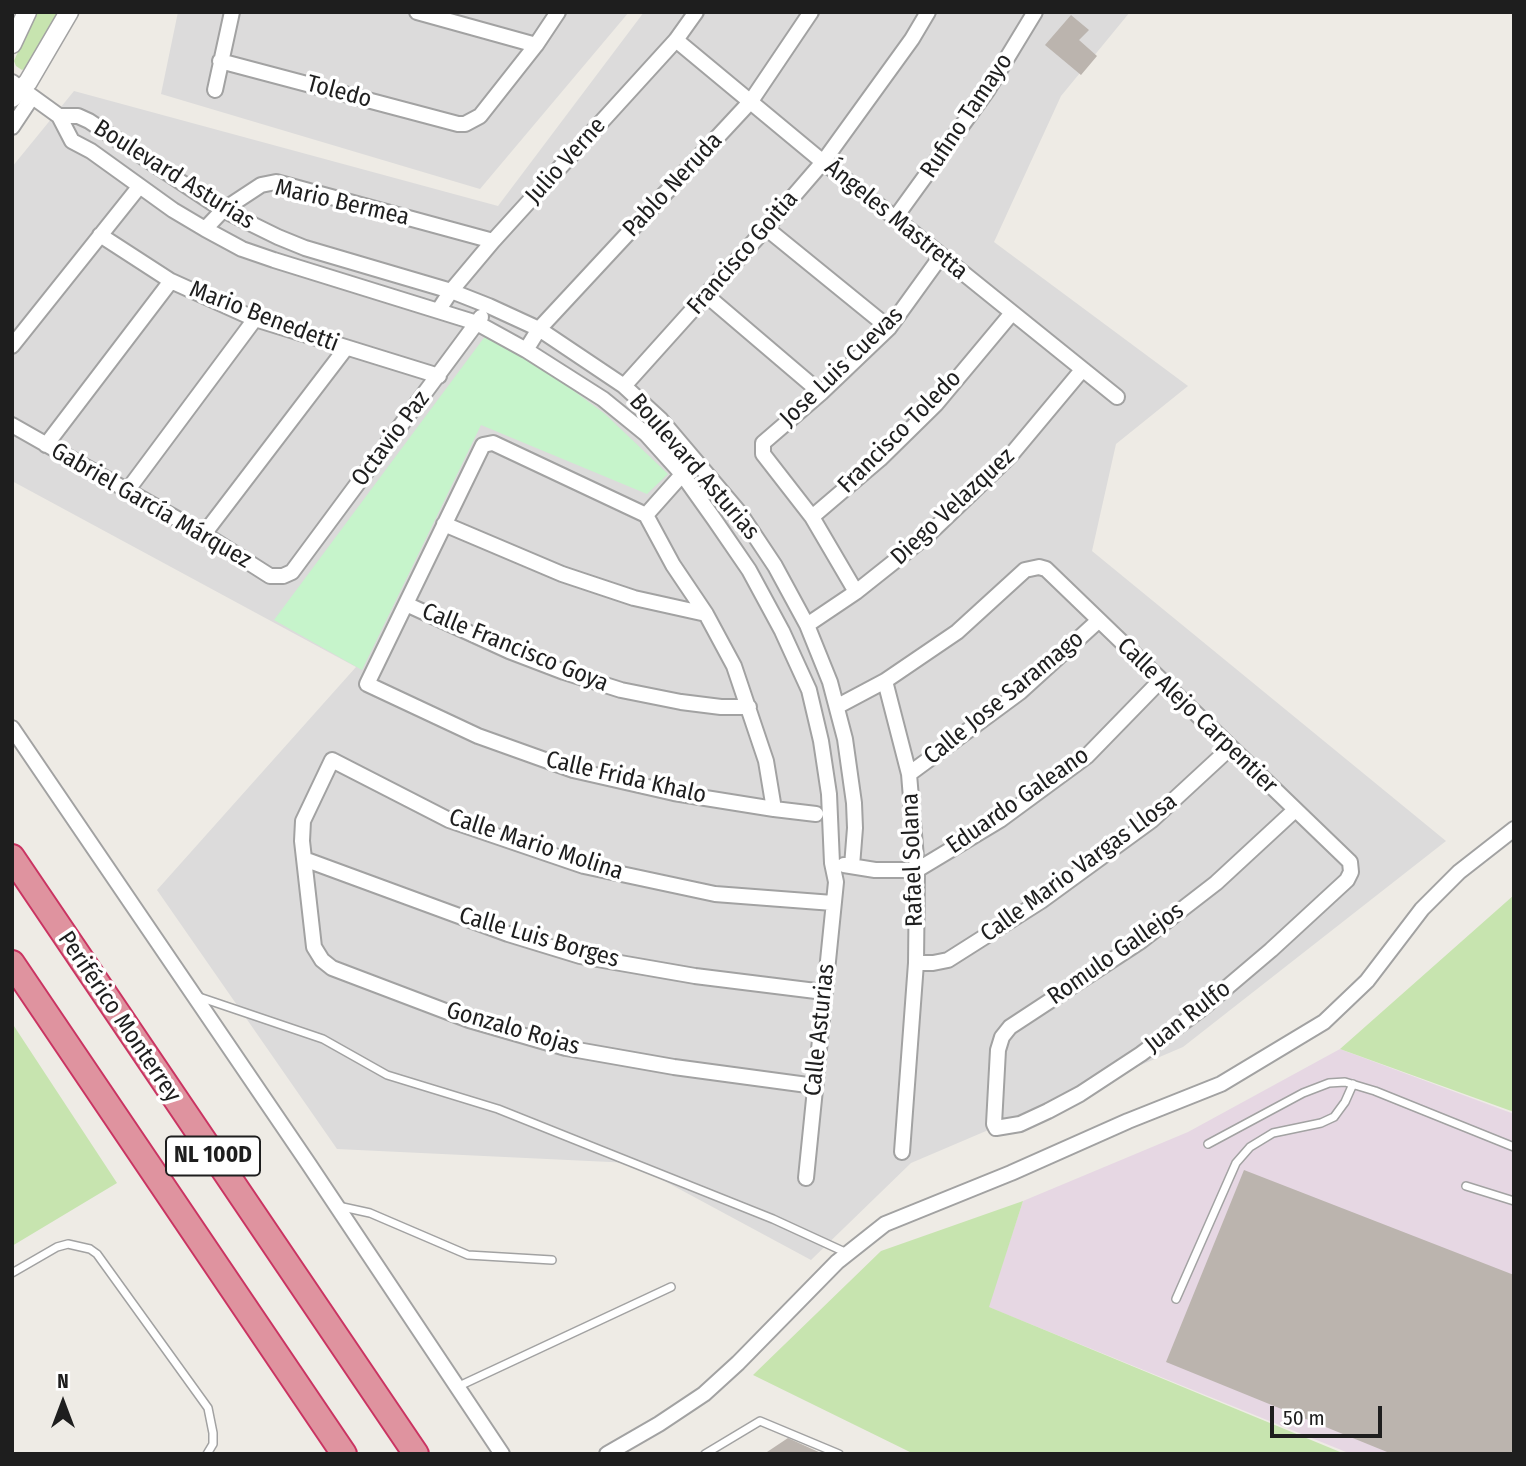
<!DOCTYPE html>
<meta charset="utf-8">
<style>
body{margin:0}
#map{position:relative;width:1526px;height:1466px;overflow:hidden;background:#eeebe5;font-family:"Fira Sans Condensed",sans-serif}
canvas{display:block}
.frame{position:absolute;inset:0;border:14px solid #1e1e1e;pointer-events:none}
.north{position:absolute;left:28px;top:1368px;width:70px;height:70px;-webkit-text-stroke:5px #fff;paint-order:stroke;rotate:0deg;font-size:19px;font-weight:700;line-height:28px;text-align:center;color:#1e1e1e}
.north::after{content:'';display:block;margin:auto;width:24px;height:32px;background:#1e1e1e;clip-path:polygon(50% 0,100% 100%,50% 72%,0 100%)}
.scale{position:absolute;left:1270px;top:1406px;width:112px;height:32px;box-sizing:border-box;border:4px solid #1e1e1e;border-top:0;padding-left:9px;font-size:21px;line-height:24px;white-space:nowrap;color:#1e1e1e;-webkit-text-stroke:5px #fff;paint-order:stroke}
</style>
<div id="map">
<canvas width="1526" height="1466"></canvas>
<div class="frame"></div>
<div class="north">N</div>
<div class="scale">50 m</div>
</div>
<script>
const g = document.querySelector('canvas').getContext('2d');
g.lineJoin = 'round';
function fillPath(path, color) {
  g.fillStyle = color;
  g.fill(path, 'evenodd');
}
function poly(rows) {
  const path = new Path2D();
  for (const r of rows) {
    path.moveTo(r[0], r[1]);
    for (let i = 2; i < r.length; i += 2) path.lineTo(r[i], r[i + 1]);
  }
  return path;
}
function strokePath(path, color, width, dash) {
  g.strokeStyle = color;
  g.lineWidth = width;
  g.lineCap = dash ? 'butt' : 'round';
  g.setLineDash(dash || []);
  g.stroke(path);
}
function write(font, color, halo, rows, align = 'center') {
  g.font = font + ' "Fira Sans Condensed",sans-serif';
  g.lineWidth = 7;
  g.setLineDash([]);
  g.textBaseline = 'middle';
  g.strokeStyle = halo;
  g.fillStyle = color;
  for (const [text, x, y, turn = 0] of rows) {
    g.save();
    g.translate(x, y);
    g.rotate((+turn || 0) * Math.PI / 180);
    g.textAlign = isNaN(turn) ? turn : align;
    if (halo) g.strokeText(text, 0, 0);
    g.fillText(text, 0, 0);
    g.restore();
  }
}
fillPath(poly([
 [178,12,629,12,480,189,161,94],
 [644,12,1130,12,1061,96,994,242,1188,386,1116,444,1092,551,1446,841,1183,1047,911,1163,811,1260,631,1163,337,1149,157,890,356,667,12,481,12,167,74,91,498,206]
]), '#dcdbdb');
fillPath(poly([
 [1340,1049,1514,1114,1514,1454,1351,1454,988,1307,1023,1201,1188,1132]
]), '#e6d7e3');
fillPath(poly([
 [35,12,66,12,27,67,22,70,16,66,14,61],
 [1514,895,1514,1112,1340,1049],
 [12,1023,117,1183,12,1246],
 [1023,1201,989,1307,1345,1454,914,1454,753,1375,881,1251]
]), '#c7e4af');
fillPath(poly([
 [486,335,540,366,605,414,668,474,647,494,481,425,362,670,274,620]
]), '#c6f4cb');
fillPath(poly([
 [1071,15,1089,30,1079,40,1097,56,1081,75,1045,45],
 [1244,1170,1514,1275,1514,1454,1392,1454,1166,1362],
 [788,1438,823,1454,764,1454]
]), '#bbb4ae');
const service = poly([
 [199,997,323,1039,387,1075,498,1109,773,1219,847,1253],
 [1208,1144,1303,1093,1329,1083,1345,1082,1375,1091,1514,1147],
 [1466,1186,1514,1201],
 [338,1206,370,1213,468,1255,552,1260],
 [12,1273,57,1247,68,1244,90,1249,97,1254,208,1408,213,1433,213,1444,207,1454],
 [1176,1299,1236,1163,1250,1147,1273,1133,1321,1123,1334,1117,1345,1102,1353,1084],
 [457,1387,671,1287],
 [705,1454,760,1421,839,1454]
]);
const minor = poly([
 [417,12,536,45],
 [676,40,823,162,895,218,1117,397],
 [220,61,458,124,465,124,480,116,536,45,558,12],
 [12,82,59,116,72,141,91,151,173,210,205,229,242,249,274,260,477,323,526,350,603,399,646,434,682,474,714,519,749,570,782,631,809,690,821,741,829,794,832,863,836,882,806,1178],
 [215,90,232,12],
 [59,116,78,116,89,121,223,210,278,237,305,248,451,291,489,306,539,329,624,386,661,420,739,512,775,566,807,625,830,682,845,739,854,803,855,828,852,866],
 [12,127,32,97],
 [895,218,987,91,1035,12],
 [766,228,889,328],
 [205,229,223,210,261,185,276,182,493,241],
 [100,235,171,281,255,319,439,376],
 [706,295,821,393],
 [438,311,451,291,493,241,676,40,696,12],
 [12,346,139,187],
 [526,350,539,329,751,101,811,12],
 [624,386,766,228,823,162,912,39,928,12],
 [12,425,204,534,270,576,283,576,292,572,481,317],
 [46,445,171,281],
 [127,491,255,319],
 [646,515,687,469],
 [812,517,880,459,936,404,1012,313],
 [444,524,562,574,634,598,706,614],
 [204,534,346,348],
 [856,592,812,517,763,454,763,443,821,393,889,328,941,256],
 [406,604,509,651,564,672,621,690,681,702,721,707,749,707],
 [807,625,856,592,929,534,1011,455,1082,370],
 [885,681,909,774,917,870,916,963,902,1152],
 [838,706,885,681,957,632,1025,570,1039,567,1046,569,1350,862,1351,872,1347,880,1271,950,1205,1006,1141,1054,1080,1094,1048,1111,1020,1124,996,1128,994,1124,998,1050,1002,1037,1010,1027,1141,941,1216,883,1295,810],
 [12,728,308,1163,502,1454],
 [909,774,1020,692,1098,621],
 [774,809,766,761,734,666,706,614,673,565,646,515,493,443,483,445,367,684,478,736,573,770,674,793,774,809,816,814],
 [304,859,508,934,580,956,695,976,824,992],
 [844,865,875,870,917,870,1000,820,1087,756,1161,680],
 [916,963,933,963,948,960,1041,901,1152,820,1230,748],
 [815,1086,674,1067,566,1048,469,1020,332,968,322,960,314,947,302,841,303,821,332,760,449,820,584,866,715,894,833,903],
 [607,1454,659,1424,704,1394,738,1363,837,1262,885,1224,1011,1173,1128,1121,1221,1084,1324,1022,1367,981,1422,909,1459,872,1514,829]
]);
const tertiary = poly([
 [12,44,27,12],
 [12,98,28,82,69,12]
]);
const motorway = poly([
 [12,857,416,1454],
 [12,963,344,1454]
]);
strokePath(service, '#a2a2a2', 10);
strokePath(minor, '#a2a2a2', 18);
strokePath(tertiary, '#a2a2a2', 21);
strokePath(motorway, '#ca3462', 28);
strokePath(service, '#fff', 7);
strokePath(minor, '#fff', 14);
strokePath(tertiary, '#fff', 18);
strokePath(motorway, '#df939f', 24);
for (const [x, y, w] of [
 [213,1156,94]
]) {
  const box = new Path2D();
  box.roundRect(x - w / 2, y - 19.5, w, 39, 5);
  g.fillStyle = '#fff';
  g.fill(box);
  strokePath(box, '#1e1e1e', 2);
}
write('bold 23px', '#1e1e1e', null, [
 ["NL 100D",213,1156]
]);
write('24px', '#1e1e1e', '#fff', [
 ["Toledo",339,92,15],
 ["Rufino Tamayo",967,116,-56],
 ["Julio Verne",566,161,-48],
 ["Boulevard Asturias",174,175,32],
 ["Pablo Neruda",673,185,-47],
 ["Mario Bermea",342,203,13],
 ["Ángeles Mastretta",896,220,39],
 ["Francisco Goitia",743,253,-49],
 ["Mario Benedetti",264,317,21],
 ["Jose Luis Cuevas",842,367,-44],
 ["Francisco Toledo",900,432,-45],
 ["Octavio Paz",391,439,-53],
 ["Boulevard Asturias",694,467,49],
 ["Gabriel García Márquez",151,506,30],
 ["Diego Velazquez",953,507,-43],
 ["Calle Francisco Goya",515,648,22],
 ["Calle Jose Saramago",1004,698,-39],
 ["Calle Alejo Carpentier",1197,716,44],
 ["Calle Frida Khalo",626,778,13],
 ["Eduardo Galeano",1018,801,-35],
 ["Calle Mario Molina",536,845,18],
 ["Rafael Solana",913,860,-92],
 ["Calle Mario Vargas Llosa",1079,868,-36],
 ["Calle Luis Borges",539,938,16],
 ["Romulo Gallejos",1116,954,-35],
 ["Periférico Monterrey",119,1017,56],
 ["Juan Rulfo",1188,1017,-38],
 ["Gonzalo Rojas",513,1029,16],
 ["Calle Asturias",820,1030,-84]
]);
</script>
